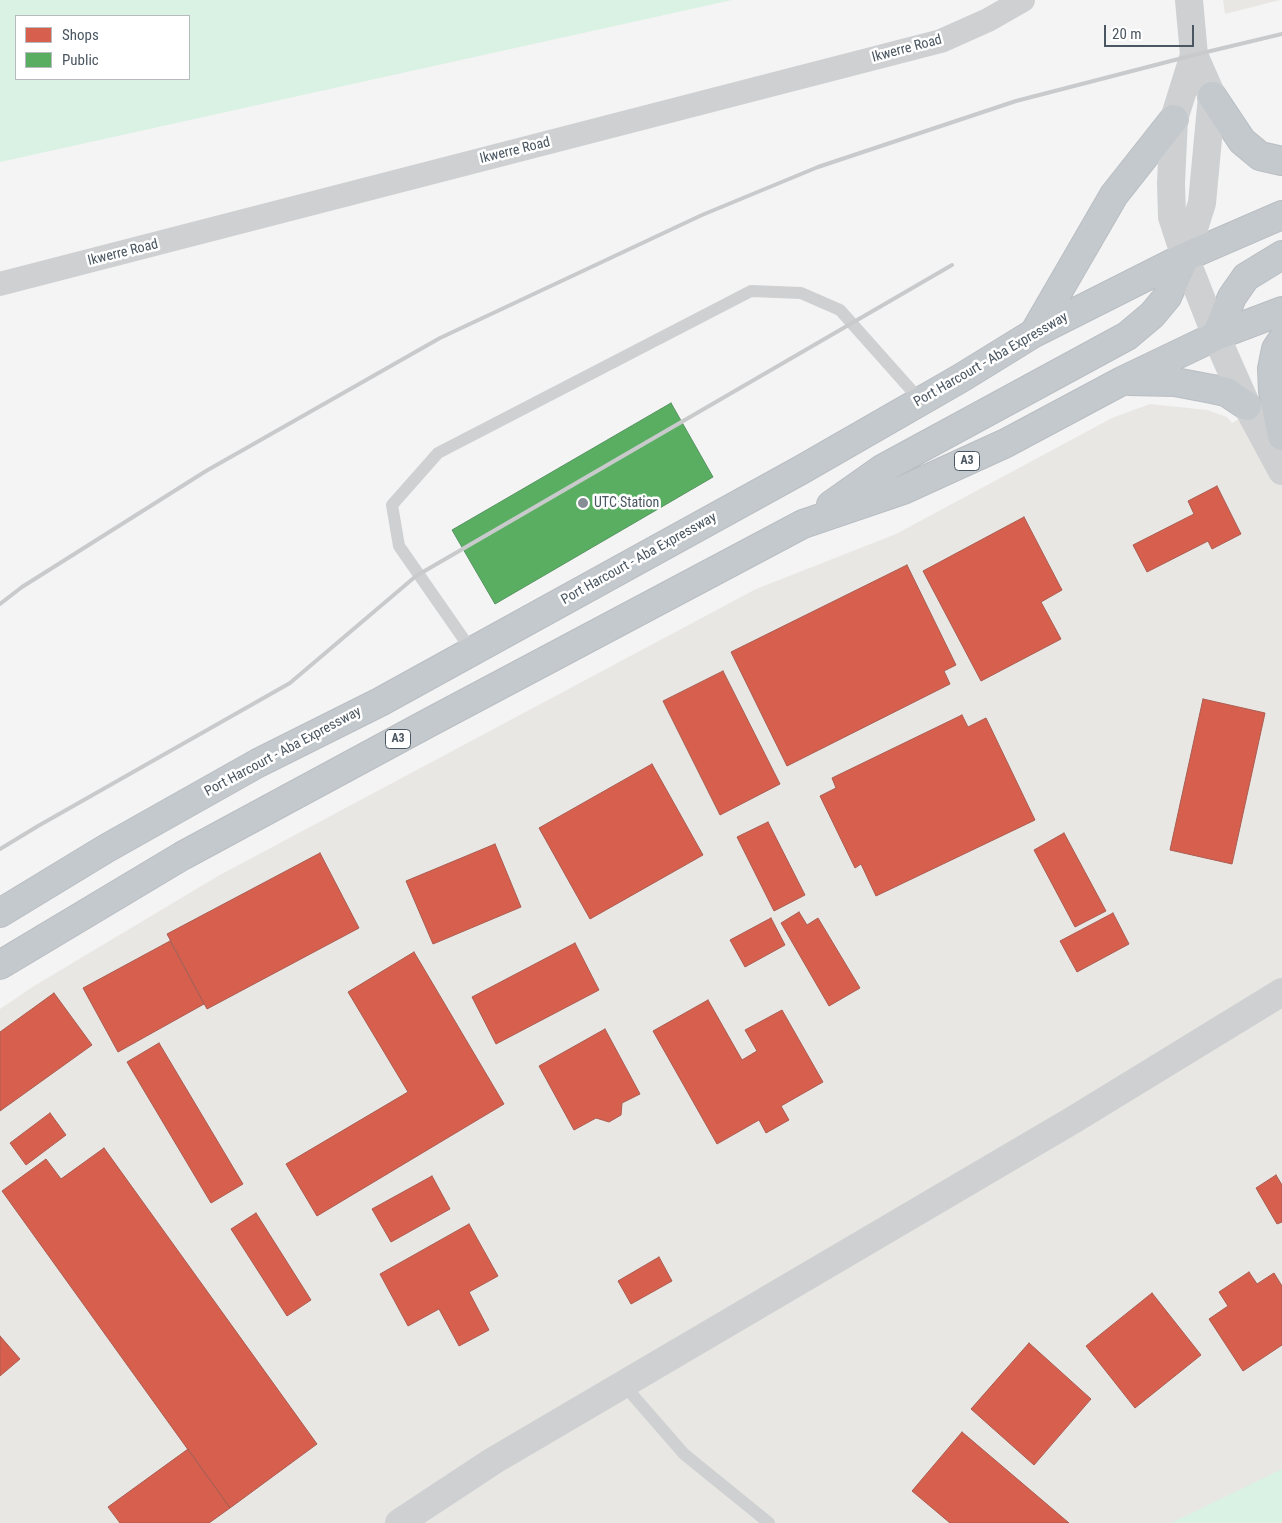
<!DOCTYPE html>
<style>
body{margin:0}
#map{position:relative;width:1282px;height:1523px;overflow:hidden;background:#f4f4f4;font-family:"Roboto Condensed",sans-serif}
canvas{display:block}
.legend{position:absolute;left:15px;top:15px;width:175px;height:65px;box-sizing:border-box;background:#fff;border:1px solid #b7bbc0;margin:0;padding:6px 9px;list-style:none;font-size:15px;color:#4a5661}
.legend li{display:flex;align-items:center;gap:10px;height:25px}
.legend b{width:25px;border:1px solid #b7bbc0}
.scale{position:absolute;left:1104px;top:25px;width:90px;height:22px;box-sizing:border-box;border:2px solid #4a5661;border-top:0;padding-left:6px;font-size:15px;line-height:18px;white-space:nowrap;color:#4a5661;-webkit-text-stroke:4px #fff;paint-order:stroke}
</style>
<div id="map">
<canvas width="1282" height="1523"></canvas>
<ul class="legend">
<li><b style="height:14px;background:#d6604d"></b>Shops</li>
<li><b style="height:14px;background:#5aae61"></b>Public</li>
</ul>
<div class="scale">20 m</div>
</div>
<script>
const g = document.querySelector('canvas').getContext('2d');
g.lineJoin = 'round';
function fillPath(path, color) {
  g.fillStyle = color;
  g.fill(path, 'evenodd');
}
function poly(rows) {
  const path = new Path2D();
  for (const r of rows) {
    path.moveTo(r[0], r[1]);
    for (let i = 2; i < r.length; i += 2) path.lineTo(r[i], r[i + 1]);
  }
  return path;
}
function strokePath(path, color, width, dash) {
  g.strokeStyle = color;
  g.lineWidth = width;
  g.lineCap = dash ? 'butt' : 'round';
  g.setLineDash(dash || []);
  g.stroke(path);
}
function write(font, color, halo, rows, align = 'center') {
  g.font = font + ' "Roboto Condensed",sans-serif';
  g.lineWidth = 5;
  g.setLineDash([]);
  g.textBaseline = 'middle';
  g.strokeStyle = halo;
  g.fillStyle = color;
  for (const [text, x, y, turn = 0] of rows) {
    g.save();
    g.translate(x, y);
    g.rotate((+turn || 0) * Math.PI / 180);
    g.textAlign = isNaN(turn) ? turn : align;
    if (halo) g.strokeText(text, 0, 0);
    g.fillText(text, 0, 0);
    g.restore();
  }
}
fillPath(poly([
 [1223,0,1280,0,1225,14],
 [1282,395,1282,1523,0,1523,0,1009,34,986,218,876,756,589,896,534,1112,418,1150,404,1207,410,1227,417,1232,423]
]), '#e8e7e3');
fillPath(poly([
 [0,0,732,0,0,162],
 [189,16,189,79,16,79,16,16],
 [1282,1469,1282,1523,1171,1523,1206,1506]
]), '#d9f2e3');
const shops = poly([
 [1217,486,1241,534,1212,549,1208,541,1147,572,1133,545,1194,514,1188,501,1217,486],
 [1024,517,1062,590,1041,602,1061,639,981,681,923,571,1024,517],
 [907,565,956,665,944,671,950,684,787,766,731,652,907,565],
 [723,671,780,784,720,815,663,701,723,671],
 [1203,699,1265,713,1232,864,1170,850,1203,699],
 [962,715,968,727,986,718,1035,820,876,896,861,864,855,868,820,796,836,788,832,778,962,715],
 [652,764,703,855,590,919,539,828,652,764],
 [768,822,805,895,774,911,737,837,768,822],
 [1064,833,1106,911,1075,927,1034,850,1064,833],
 [495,844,521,907,433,944,406,881,495,844],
 [320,853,359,928,207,1009,167,934,320,853],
 [799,912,807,925,818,918,860,988,829,1006,781,923,799,912],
 [1113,913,1129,944,1077,972,1060,941,1113,913],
 [771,918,785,945,745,967,730,940,771,918],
 [170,941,204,1004,118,1052,83,988,170,941],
 [575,943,599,990,496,1044,472,997,575,943],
 [414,952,504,1104,317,1216,286,1164,408,1092,348,992,414,952],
 [54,993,92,1045,0,1111,0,1032,54,993],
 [708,1000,742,1060,757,1051,745,1030,782,1010,823,1082,781,1106,789,1120,766,1133,759,1120,717,1144,653,1031,708,1000],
 [605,1029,640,1094,622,1103,621,1115,609,1122,596,1118,574,1130,539,1066,605,1029],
 [159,1043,243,1184,211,1203,127,1062,159,1043],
 [50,1113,66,1135,26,1165,10,1143,50,1113],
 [104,1148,317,1444,230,1508,2,1191,46,1159,61,1179,104,1148],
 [1276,1175,1282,1185,1282,1222,1277,1224,1256,1188,1276,1175],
 [432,1176,450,1209,391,1242,372,1209,432,1176],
 [256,1213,311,1300,287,1316,231,1229,256,1213],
 [469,1224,498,1276,469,1292,489,1330,459,1346,439,1309,408,1326,380,1274,469,1224],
 [659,1257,672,1281,631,1304,618,1281,659,1257],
 [1249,1272,1257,1284,1274,1273,1282,1286,1282,1345,1243,1371,1209,1319,1228,1306,1219,1292,1249,1272],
 [1152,1293,1201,1355,1135,1408,1086,1346,1152,1293],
 [0,1336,20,1359,0,1376,0,1336],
 [1029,1343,1091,1399,1034,1465,971,1409,1029,1343],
 [962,1432,1069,1523,950,1523,912,1491,962,1432],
 [188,1449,230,1508,209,1523,120,1523,108,1507,188,1449]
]);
fillPath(shops, '#d6604d');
strokePath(shops, '#ac5d53', 1);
const public = poly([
 [671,403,713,477,495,604,452,530,671,403]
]);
fillPath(public, '#5aae61');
strokePath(public, '#559461', 1);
const trunk = poly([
 [1212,96,1242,141,1260,156,1282,161],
 [1034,333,1114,195,1174,119],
 [1216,336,1232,297,1246,277,1282,255],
 [1282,340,1276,349,1272,369,1273,391,1282,436],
 [1129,381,1175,382,1212,389,1226,392,1247,406],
 [831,505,882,469,1127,336,1152,315,1167,297,1185,257],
 [0,913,107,848,258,763,380,702,801,470,961,378,1034,333,1185,257,1282,215],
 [0,965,182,856,432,721,803,524,903,490,1006,443,1122,381,1216,336,1282,311]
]);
strokePath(trunk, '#b9bec3', 30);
strokePath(poly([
 [472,651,399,546,392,505,438,453,751,291,801,293,840,310,921,401],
 [623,1384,684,1454,769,1523]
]), '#ced0d2', 12);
strokePath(poly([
 [0,284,941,41,988,20,1023,0]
]), '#ced0d2', 24);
strokePath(poly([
 [1194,55,1174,119,1171,183,1172,217,1185,257,1216,336,1247,406,1282,471],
 [1185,257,1202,203,1212,96,1194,55,1189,0],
 [399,1523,493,1461,1073,1120,1282,992]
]), '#ced0d2', 28);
strokePath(trunk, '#c4c9cd', 28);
strokePath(poly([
 [0,604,22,587,206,471,440,338,702,215,818,167,1016,101,1194,55,1282,34],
 [0,849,38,826,290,683,416,576,952,265]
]), '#c9cacc', 4);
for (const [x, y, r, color] of [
 [583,503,6,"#868d94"]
]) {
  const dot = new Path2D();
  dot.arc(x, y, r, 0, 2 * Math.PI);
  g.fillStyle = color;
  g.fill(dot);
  strokePath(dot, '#fff', 2);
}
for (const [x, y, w] of [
 [967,461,25],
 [398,739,25]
]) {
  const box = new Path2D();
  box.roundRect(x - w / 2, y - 9.5, w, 19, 4);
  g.fillStyle = '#fff';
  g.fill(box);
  strokePath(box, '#4a5661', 1);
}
write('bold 12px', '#4a5661', null, [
 ["A3",967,461],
 ["A3",398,739]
]);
write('14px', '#4a5661', '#fff', [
 ["Ikwerre Road",907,49,-15],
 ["Ikwerre Road",515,151,-14],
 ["Ikwerre Road",123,253,-14],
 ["Port Harcourt - Aba Expressway",991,360,-30],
 ["Port Harcourt - Aba Expressway",639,559,-29],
 ["Port Harcourt - Aba Expressway",283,752,-28]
]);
write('14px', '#4a5661', '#fff', [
 ["UTC Station",594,503]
], 'left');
</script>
